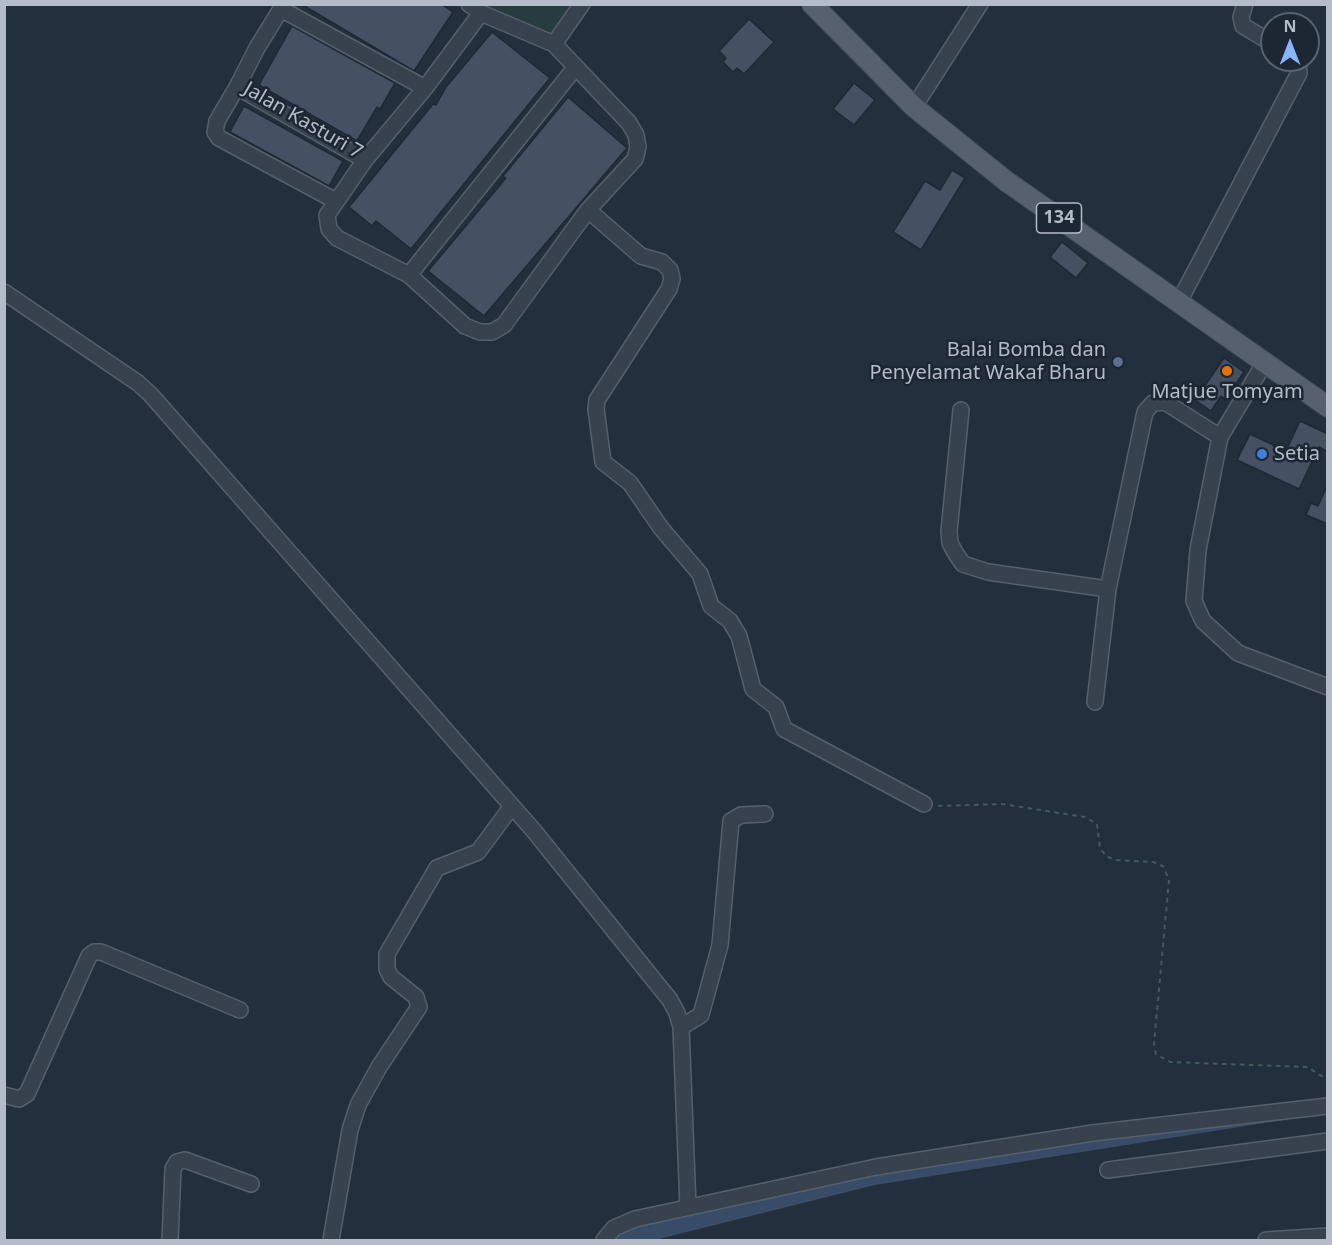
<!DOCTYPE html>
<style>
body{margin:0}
#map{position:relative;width:1332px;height:1245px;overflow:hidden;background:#242f3e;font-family:"Noto Sans",sans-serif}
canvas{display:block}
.frame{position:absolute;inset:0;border:6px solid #b4bcc9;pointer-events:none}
.north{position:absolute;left:1260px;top:12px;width:60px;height:60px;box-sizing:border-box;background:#1d2633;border:2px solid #59626f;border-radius:50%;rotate:0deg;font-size:16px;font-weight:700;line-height:24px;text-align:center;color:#b4bcc9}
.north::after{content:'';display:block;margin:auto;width:21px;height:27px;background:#8ab4f8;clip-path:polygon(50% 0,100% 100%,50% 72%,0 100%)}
</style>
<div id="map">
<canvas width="1332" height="1245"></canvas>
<div class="frame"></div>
<div class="north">N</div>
</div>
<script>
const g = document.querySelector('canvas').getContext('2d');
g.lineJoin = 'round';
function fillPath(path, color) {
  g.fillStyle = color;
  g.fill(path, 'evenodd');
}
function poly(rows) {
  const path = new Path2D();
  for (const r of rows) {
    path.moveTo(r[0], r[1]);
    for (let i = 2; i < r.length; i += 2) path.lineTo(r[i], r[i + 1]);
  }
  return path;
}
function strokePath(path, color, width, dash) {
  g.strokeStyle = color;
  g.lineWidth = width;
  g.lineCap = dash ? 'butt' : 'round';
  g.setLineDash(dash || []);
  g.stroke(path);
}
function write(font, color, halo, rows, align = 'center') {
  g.font = font + ' "Noto Sans",sans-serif';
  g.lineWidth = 5;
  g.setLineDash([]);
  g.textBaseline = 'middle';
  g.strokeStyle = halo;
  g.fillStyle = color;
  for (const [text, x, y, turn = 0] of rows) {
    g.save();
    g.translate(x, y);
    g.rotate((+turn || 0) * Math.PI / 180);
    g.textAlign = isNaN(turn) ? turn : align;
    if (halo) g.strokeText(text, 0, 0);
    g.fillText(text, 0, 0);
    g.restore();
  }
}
fillPath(poly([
 [469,5,582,5,555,43]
]), '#263c3f');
fillPath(poly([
 [1327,1113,875,1185,655,1240,612,1240,626,1230,881,1171,1094,1140]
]), '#394c67');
const building = poly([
 [301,4,441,4,453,12,414,71,301,4],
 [749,19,774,42,744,74,737,68,733,72,723,62,726,58,719,51,749,19],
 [292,26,395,83,380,109,377,107,357,141,259,85,292,26],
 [492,32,550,78,411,249,376,221,372,226,349,207,433,104,436,105,446,87,492,32],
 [854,83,875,100,854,125,833,109,854,83],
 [568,97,627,148,484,316,428,271,506,178,503,176,568,97],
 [244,106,343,161,329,186,230,132,244,106],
 [952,170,965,178,921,250,893,232,925,181,940,190,952,170],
 [1062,242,1088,263,1076,278,1050,257,1062,242],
 [1224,358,1244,372,1225,399,1221,396,1211,411,1195,400,1224,358],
 [1300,421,1328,434,1328,452,1319,447,1299,489,1237,460,1250,434,1286,451,1300,421],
 [1328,484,1328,524,1306,515,1311,503,1318,506,1328,484]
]);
fillPath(building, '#455162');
strokePath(building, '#1f2835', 1.5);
const minor = poly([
 [284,4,257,48,237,87,365,160,425,88,481,13,469,4],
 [1245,4,1241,17,1243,26,1272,43],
 [281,9,425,88],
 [554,44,582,4],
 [237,87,217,121,215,132,219,138,334,200],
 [914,107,980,4],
 [365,160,327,215,329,229,337,238,409,275,465,326,480,332,492,332,504,325,588,210,635,159,638,147,636,135,629,123,554,44,481,13],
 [588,210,641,256,662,262,670,270,672,279,669,289,597,400,596,409,603,462,630,483,661,528,700,574,711,606,730,621,739,636,753,689,776,707,784,729,924,804],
 [409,275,575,68],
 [4,292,138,383,151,395,534,831,670,1000,677,1013,681,1027,688,1207],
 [1179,302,1299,73,1298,60],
 [1265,362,1220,437,1198,550,1194,601,1203,621,1238,653,1328,687],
 [961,410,949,531,950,543,956,554,963,564,988,572,1108,589],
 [1095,702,1108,589,1145,412,1153,403,1165,402,1220,437],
 [681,1027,701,1015,720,945,731,821,741,815,765,814],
 [4,1095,19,1099,27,1094,89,956,94,952,101,952,240,1010],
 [1108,1170,1328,1141],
 [170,1240,173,1169,177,1162,185,1160,251,1184],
 [331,1240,350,1130,358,1105,379,1067,419,1007,416,997,391,977,387,969,387,954,437,868,478,852,512,806],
 [604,1240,614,1228,635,1219,876,1167,1093,1133,1328,1106],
 [1266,1240,1328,1236]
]);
const major = poly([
 [812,4,914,107,1006,181,1328,407]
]);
strokePath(minor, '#565f6c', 18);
strokePath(major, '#414a57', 22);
strokePath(poly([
 [938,806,1002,804,1085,817,1097,824,1100,848,1106,856,1115,860,1153,862,1163,866,1169,880,1154,1044,1156,1054,1170,1062,1307,1067,1328,1080]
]), '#44595c', 2, [4.5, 4.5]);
strokePath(minor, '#38414e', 15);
strokePath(major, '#56606e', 20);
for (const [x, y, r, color] of [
 [1118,362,6,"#5c6f8a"],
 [1227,371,6,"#e8710a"],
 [1262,454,6,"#3f7fe0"]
]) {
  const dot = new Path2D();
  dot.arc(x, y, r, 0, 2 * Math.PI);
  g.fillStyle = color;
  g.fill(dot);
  strokePath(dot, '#1d2633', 2);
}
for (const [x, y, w] of [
 [1059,218,45]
]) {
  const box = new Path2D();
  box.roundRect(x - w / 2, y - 15, w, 30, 4.5);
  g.fillStyle = '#1d2633';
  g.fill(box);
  strokePath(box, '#b4bcc9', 1.5);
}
write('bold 18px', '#b4bcc9', null, [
 ["134",1059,218]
]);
write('20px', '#b4bcc9', '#1d2633', [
 ["Jalan Kasturi 7",303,121,30]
]);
write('20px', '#b4bcc9', '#1d2633', [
 ["Balai Bomba dan",1106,350],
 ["Penyelamat Wakaf Bharu",1106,373],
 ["Matjue Tomyam",1227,392,"center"],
 ["Setia",1274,454,"left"]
], 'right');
</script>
